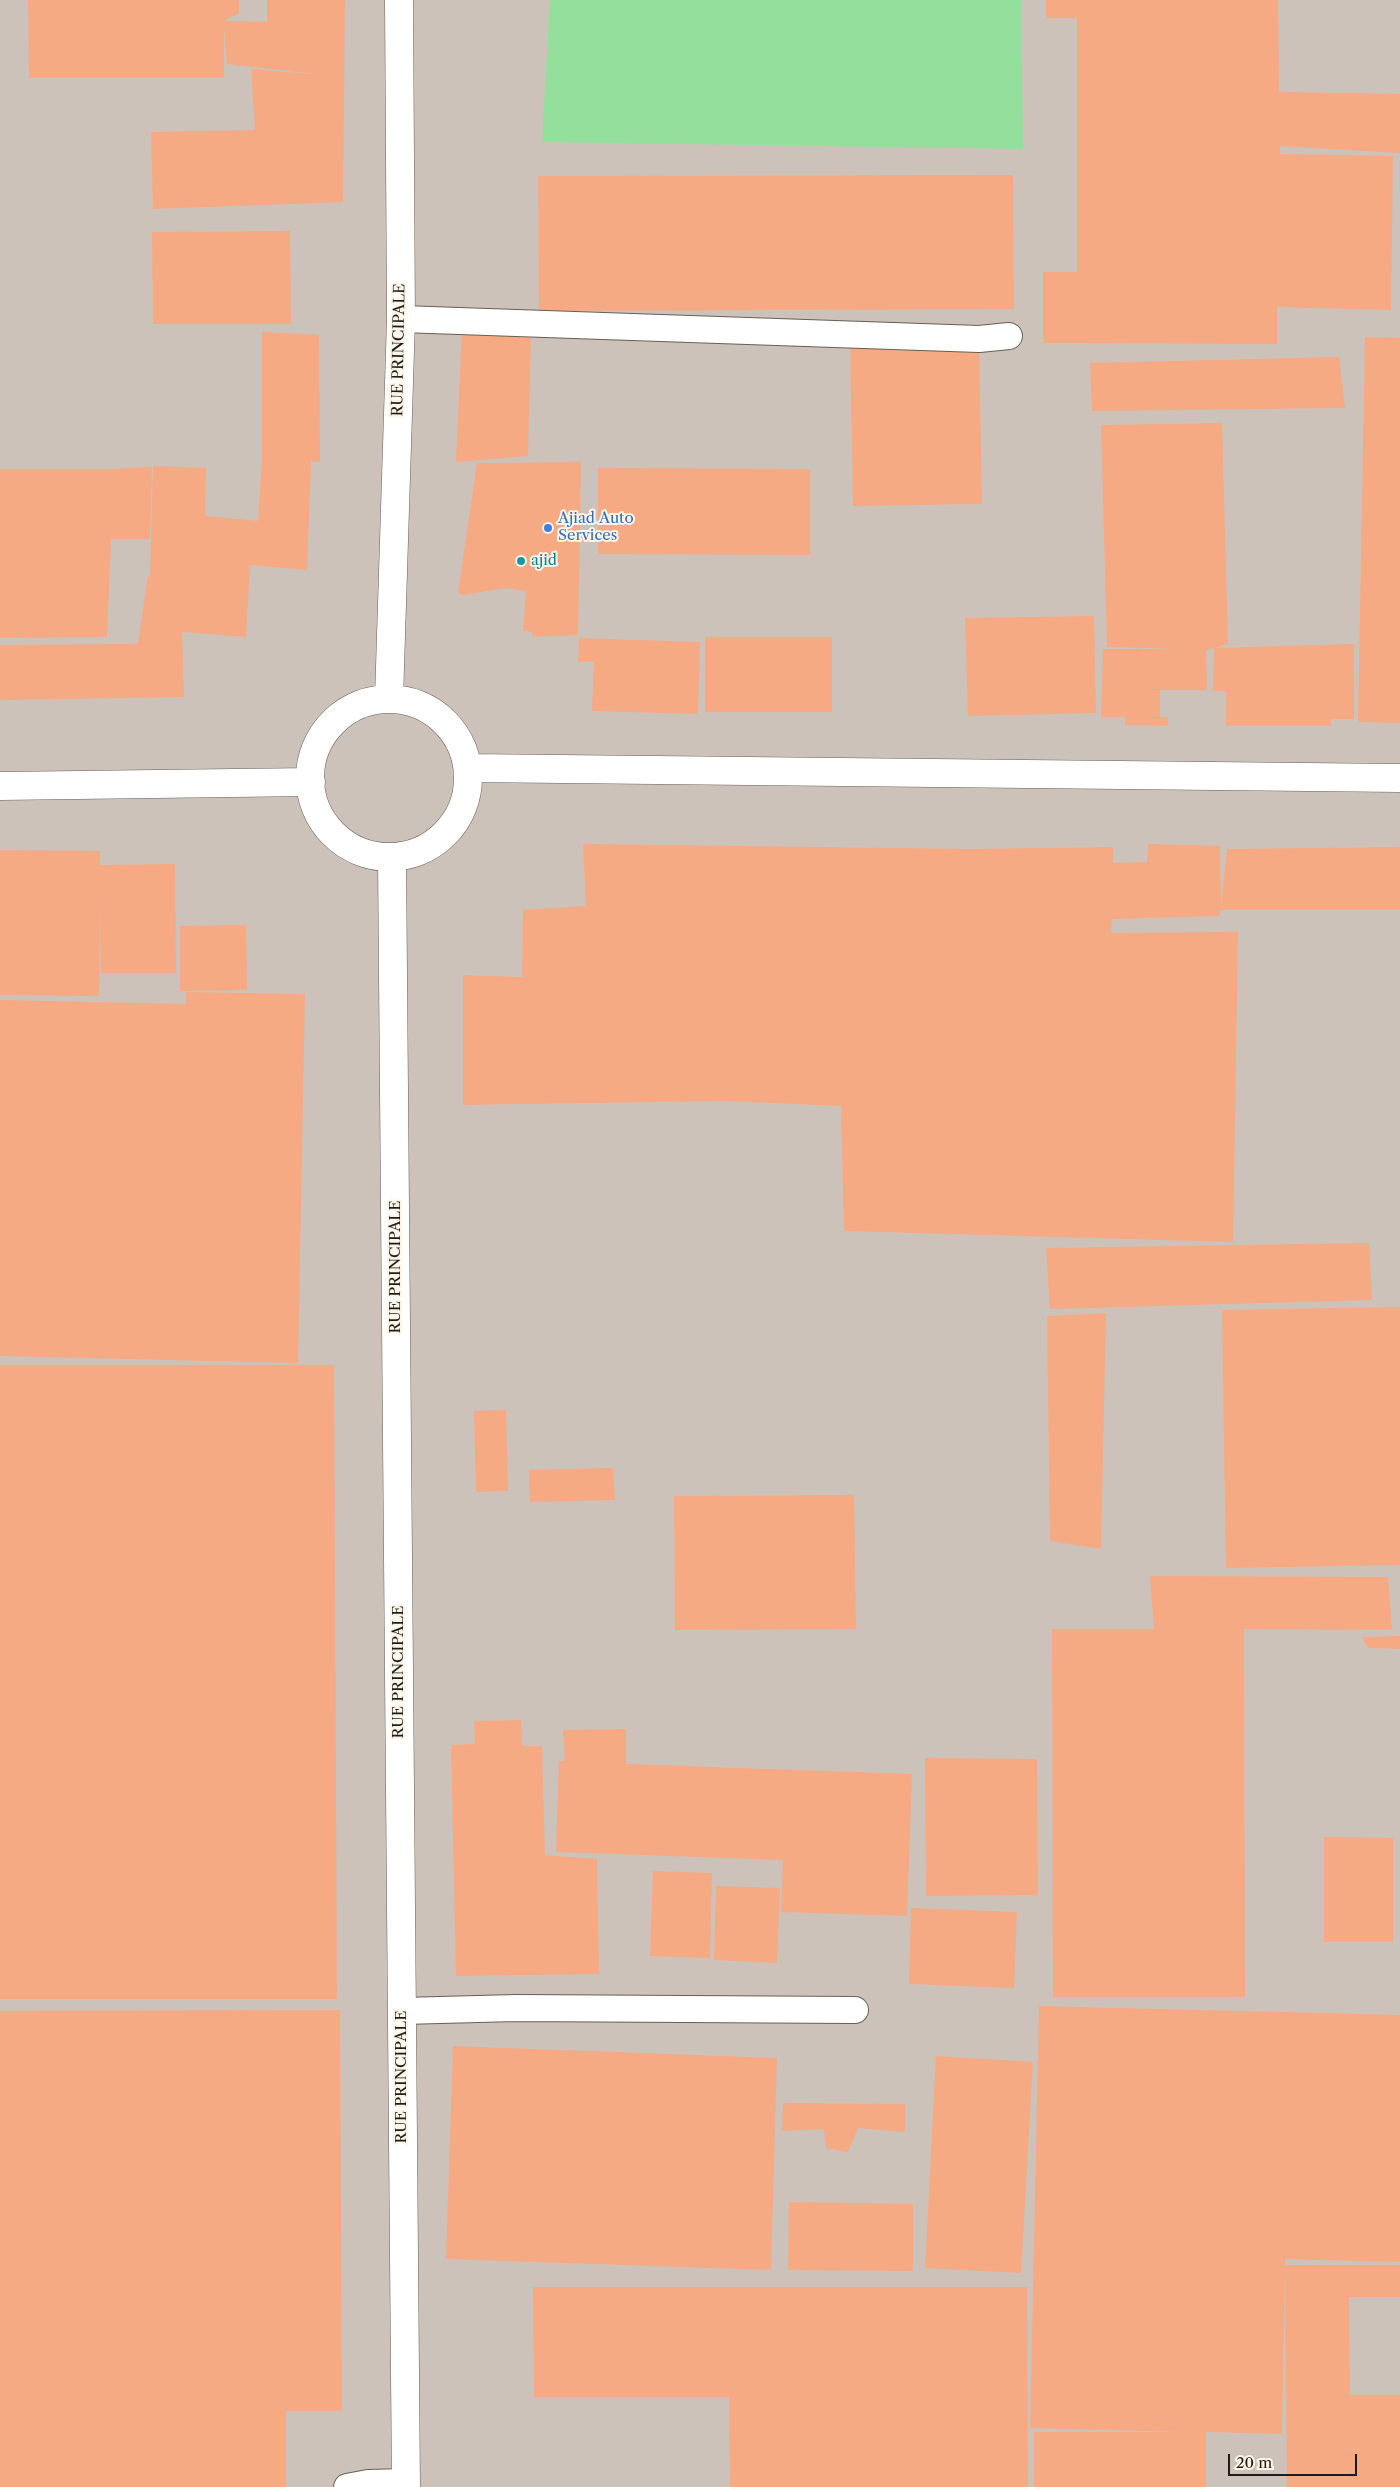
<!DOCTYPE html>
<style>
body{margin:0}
#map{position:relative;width:1400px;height:2487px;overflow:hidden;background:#f2dcbc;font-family:"Libre Caslon Text",serif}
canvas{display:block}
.scale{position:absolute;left:1228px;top:2454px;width:129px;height:22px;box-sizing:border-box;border:2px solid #1c1c1c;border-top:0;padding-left:6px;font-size:15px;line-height:18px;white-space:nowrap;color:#1c1c1c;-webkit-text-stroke:4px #fcf5e5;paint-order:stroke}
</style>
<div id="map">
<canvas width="1400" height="2487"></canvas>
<div class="scale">20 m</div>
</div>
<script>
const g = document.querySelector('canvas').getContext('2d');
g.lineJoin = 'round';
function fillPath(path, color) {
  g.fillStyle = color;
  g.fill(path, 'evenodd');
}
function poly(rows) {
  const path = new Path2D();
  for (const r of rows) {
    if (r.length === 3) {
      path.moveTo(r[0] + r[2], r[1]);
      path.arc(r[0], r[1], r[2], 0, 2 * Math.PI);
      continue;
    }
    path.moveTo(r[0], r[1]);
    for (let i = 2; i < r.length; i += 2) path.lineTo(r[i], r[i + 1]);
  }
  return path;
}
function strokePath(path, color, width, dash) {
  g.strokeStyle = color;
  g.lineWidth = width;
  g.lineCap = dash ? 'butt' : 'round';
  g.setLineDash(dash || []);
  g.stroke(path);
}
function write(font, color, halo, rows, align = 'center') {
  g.font = font + ' "Libre Caslon Text",serif';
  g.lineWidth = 4;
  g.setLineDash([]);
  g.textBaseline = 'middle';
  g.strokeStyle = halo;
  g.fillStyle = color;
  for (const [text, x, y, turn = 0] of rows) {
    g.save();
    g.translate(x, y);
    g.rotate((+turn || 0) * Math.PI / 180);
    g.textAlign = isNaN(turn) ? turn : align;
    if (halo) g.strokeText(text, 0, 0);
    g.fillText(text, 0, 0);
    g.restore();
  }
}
fillPath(poly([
 [0,0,1400,0,1400,2487,0,2487]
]), '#cdc2b9');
fillPath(poly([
 [550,0,1021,0,1023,149,542,142]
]), '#93df9b');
fillPath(poly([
 [28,0,239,0,239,13,224,21,267,22,267,0,345,0,343,202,153,209,151,132,255,130,251,69,324,75,227,64,224,27,224,78,29,78],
 [1046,0,1278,0,1279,92,1400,94,1400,153,1280,146,1280,154,1393,156,1391,310,1277,307,1277,344,1043,343,1043,272,1077,272,1077,18,1046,18],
 [1013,175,1014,309,539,311,538,176],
 [290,231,291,324,153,324,152,232],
 [462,328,531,332,528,456,456,462],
 [262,332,319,335,320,462,311,461,307,570,250,565,246,637,182,632,184,697,0,700,0,645,138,644,148,576,150,576,153,466,206,468,205,516,258,521,262,460],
 [1365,337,1400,338,1400,723,1358,722],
 [979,339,982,504,853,506,850,342],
 [1339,357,1345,408,1092,411,1090,363],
 [1222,423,1228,644,1206,650,1207,690,1160,690,1160,717,1168,717,1168,726,1125,725,1125,717,1101,717,1103,649,1180,649,1107,647,1101,425],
 [581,462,578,635,532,637,533,632,523,631,526,591,505,588,464,595,458,593,477,463],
 [152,467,150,539,111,539,107,637,0,638,0,469,113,469],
 [598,468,810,469,810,555,598,554],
 [1094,616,1096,713,968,716,965,618],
 [705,637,832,637,832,712,705,712],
 [579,638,700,642,698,714,592,711,594,662,578,662],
 [1354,644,1354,719,1331,719,1331,726,1226,726,1226,691,1213,691,1214,648],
 [583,844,971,849,1113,847,1113,863,1147,862,1148,844,1220,846,1221,908,1227,849,1400,847,1400,910,1221,910,1220,916,1112,919,1111,933,1238,932,1233,1242,844,1231,841,1106,724,1101,463,1105,463,975,522,977,523,910,586,906],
 [0,850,100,851,100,865,175,864,176,973,101,973,100,905,99,996,0,995],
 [246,925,247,990,180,991,180,926],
 [186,992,305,994,298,1363,0,1356,0,1000,186,1004],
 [1369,1243,1372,1300,1050,1309,1046,1248],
 [1400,1307,1400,1565,1226,1568,1222,1310],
 [1106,1313,1101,1549,1050,1541,1047,1316],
 [0,1365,334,1365,337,1999,0,1999],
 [506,1410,508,1491,476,1492,474,1411],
 [613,1468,615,1500,530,1502,529,1470],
 [854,1495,856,1629,675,1630,674,1496],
 [1150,1576,1388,1577,1392,1630,1244,1629,1245,1997,1053,1997,1052,1629,1154,1629],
 [1400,1636,1400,1649,1368,1648,1362,1637],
 [521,1720,522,1746,542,1746,545,1855,597,1859,599,1974,456,1976,451,1745,475,1744,474,1721],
 [626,1729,626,1764,912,1774,907,1916,781,1912,783,1860,556,1852,559,1761,565,1761,563,1730],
 [925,1758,1037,1759,1038,1895,926,1896],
 [1324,1837,1393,1838,1393,1942,1324,1942],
 [653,1871,712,1873,710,1958,650,1956],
 [716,1886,780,1888,777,1963,714,1960],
 [911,1908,1017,1912,1014,1988,909,1984],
 [1039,2006,1400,2015,1400,2262,1285,2259,1285,2265,1400,2265,1400,2297,1349,2297,1350,2395,1400,2395,1400,2487,1287,2487,1285,2268,1282,2434,1206,2432,1206,2487,1034,2487,1034,2432,1183,2432,1030,2428],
 [340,2010,342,2411,286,2411,286,2487,0,2487,0,2011],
 [453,2046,777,2058,771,2270,446,2259],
 [936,2056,1033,2062,1021,2273,925,2268],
 [783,2103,905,2104,905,2132,858,2128,848,2152,826,2148,824,2129,782,2131],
 [789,2202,913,2204,913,2271,788,2270],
 [533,2287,1027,2287,1028,2487,730,2487,729,2397,534,2397]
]), '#f5aa84');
const service = poly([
 [401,319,979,339,1009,336],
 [402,2011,516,2008,855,2010],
 [347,2487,368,2483,406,2482]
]);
const minor = poly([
 [389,699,401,319,399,0],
 [389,778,79],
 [468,768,1400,778],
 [0,786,311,782],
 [392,858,406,2487]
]);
strokePath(service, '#675f54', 28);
strokePath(minor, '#675f54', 29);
strokePath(service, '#fff', 26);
strokePath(minor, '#fff', 28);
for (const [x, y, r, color] of [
 [548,528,5,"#3f7fe0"],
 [521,561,5,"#0f9aa8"]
]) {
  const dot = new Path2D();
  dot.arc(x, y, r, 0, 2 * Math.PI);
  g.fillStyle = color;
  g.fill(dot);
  strokePath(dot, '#fcf5e5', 2);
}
write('15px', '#1c1c1c', '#fcf5e5', [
 ["RUE PRINCIPALE",399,350,-89],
 ["RUE PRINCIPALE",396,1267,-90],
 ["RUE PRINCIPALE",399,1672,-90],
 ["RUE PRINCIPALE",402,2077,-90]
]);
write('15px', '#366cbe', '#fcf5e5', [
 ["Ajiad Auto",558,519],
 ["Services",558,536]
], 'left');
write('15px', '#0d838f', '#fcf5e5', [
 ["ajid",531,561]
], 'left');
</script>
